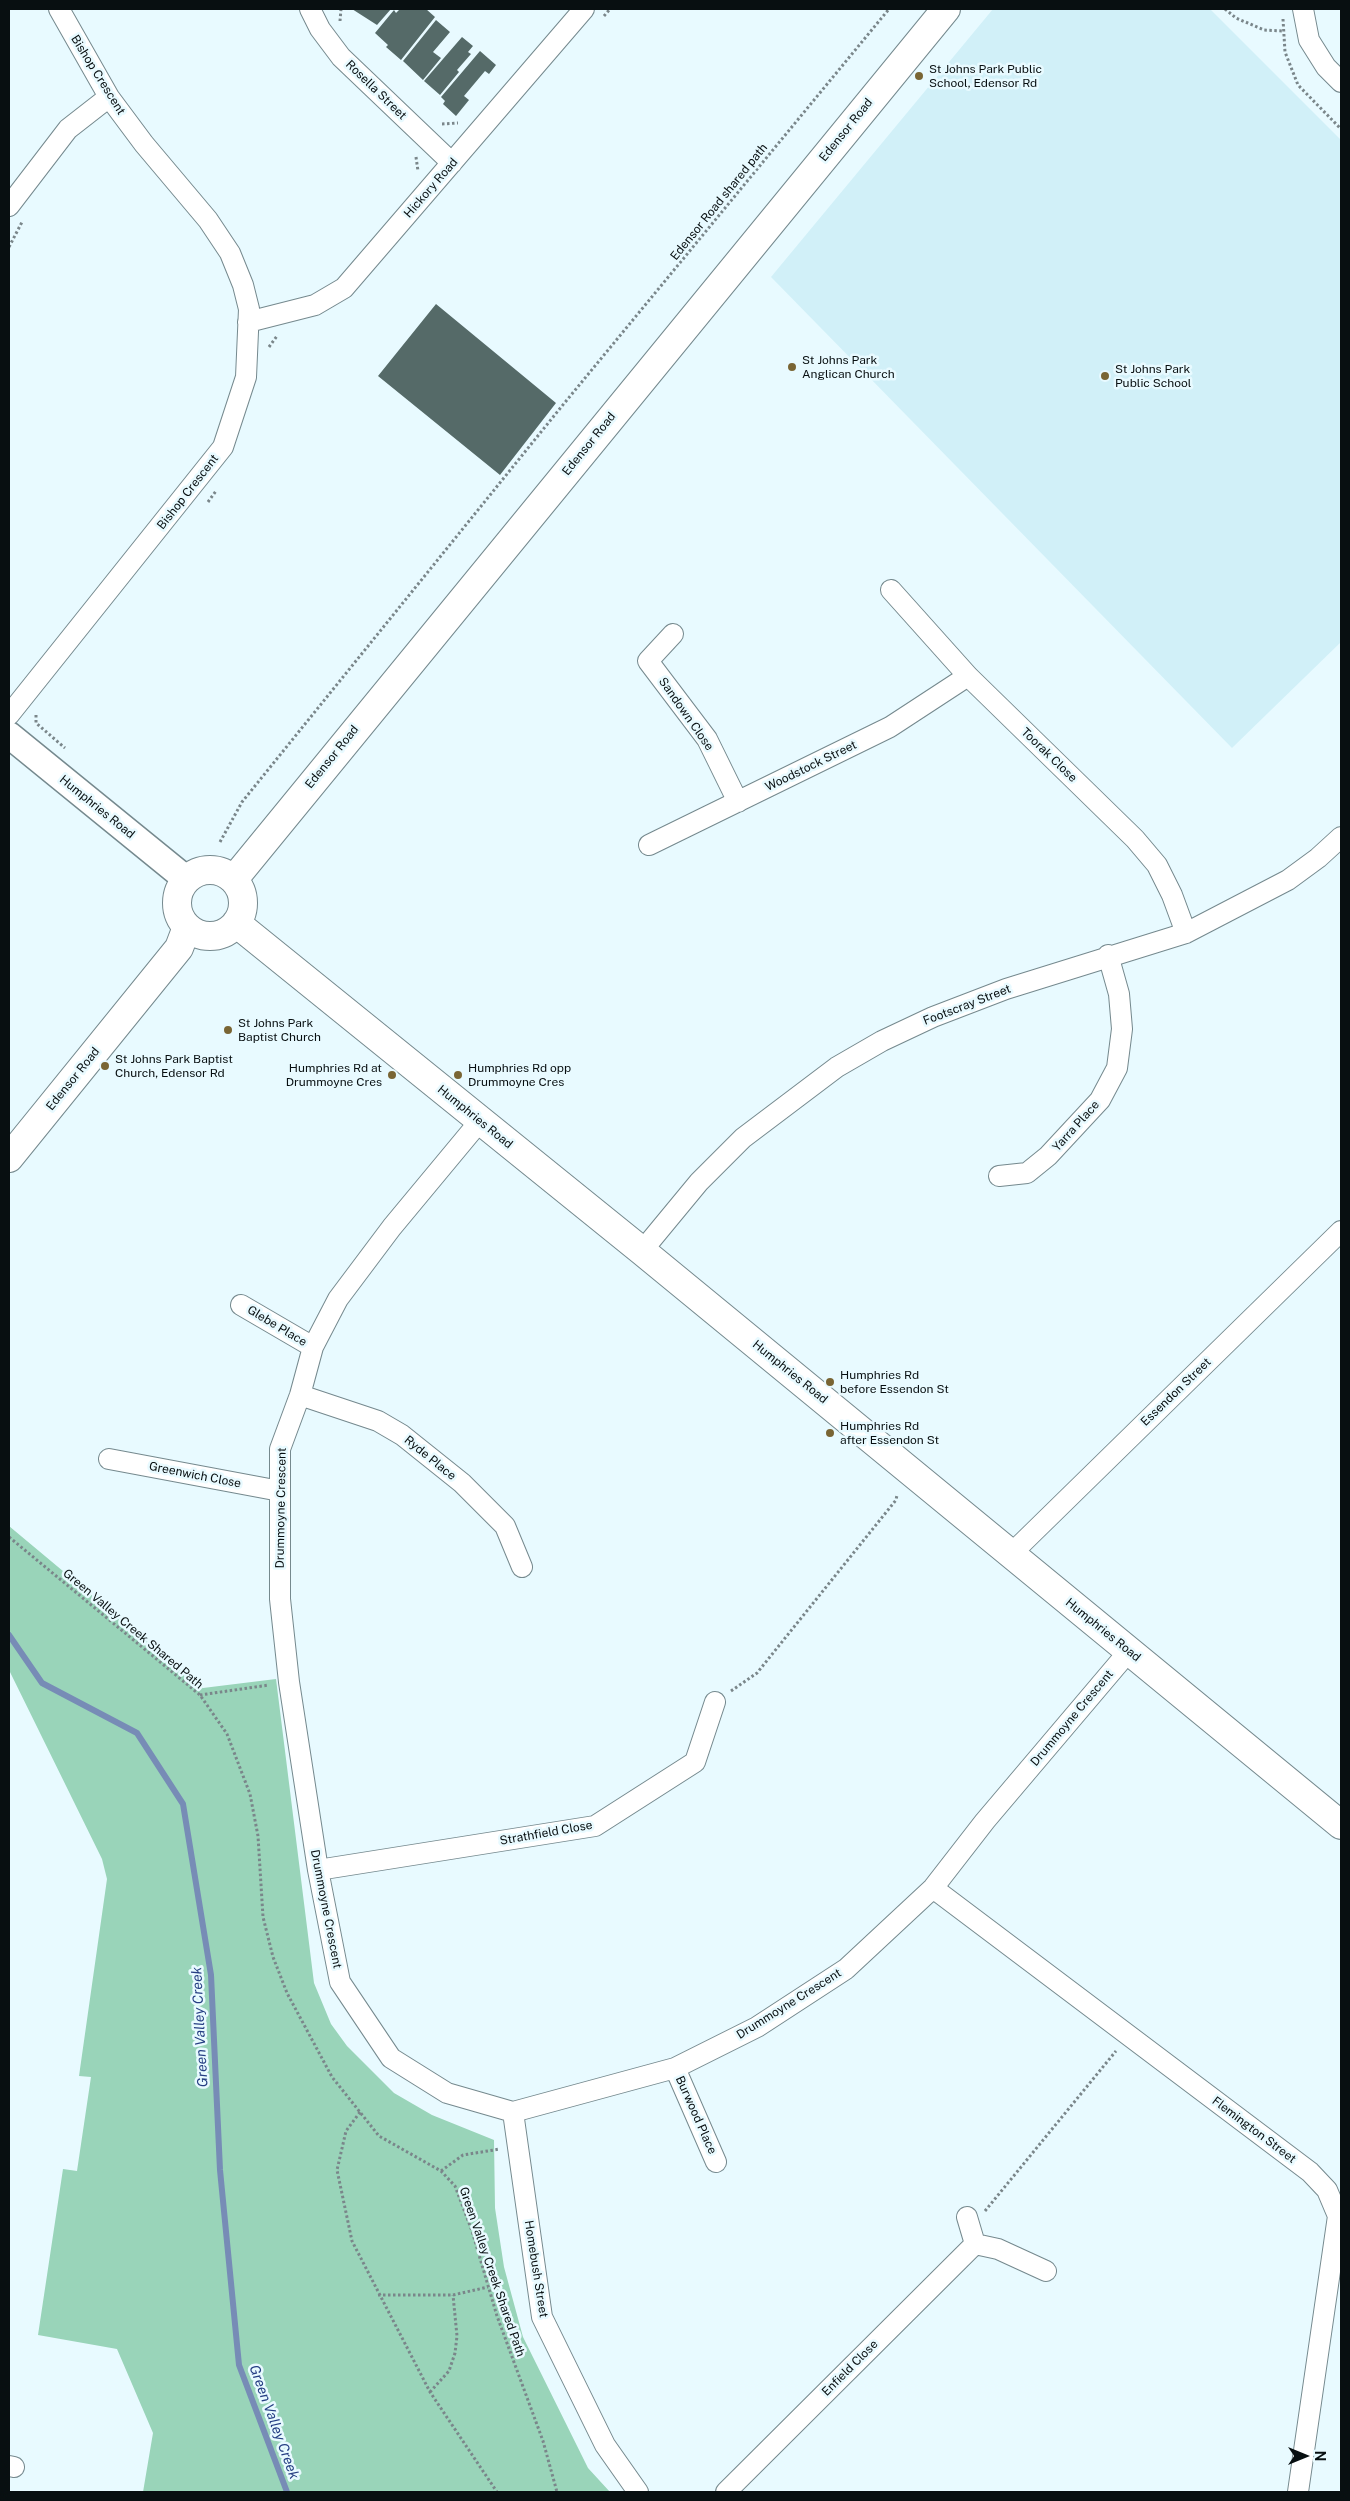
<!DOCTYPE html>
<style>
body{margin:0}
#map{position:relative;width:1350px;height:2501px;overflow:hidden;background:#e8faff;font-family:"Public Sans",sans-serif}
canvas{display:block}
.frame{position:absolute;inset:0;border:10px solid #080f11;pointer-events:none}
.north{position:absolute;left:1280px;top:2431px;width:50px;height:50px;-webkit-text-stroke:4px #e8faff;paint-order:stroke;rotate:90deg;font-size:14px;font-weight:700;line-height:20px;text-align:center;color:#080f11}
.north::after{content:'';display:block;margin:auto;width:18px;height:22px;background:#080f11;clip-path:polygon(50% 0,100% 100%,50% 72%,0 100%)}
</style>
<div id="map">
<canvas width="1350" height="2501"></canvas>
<div class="frame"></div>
<div class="north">N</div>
</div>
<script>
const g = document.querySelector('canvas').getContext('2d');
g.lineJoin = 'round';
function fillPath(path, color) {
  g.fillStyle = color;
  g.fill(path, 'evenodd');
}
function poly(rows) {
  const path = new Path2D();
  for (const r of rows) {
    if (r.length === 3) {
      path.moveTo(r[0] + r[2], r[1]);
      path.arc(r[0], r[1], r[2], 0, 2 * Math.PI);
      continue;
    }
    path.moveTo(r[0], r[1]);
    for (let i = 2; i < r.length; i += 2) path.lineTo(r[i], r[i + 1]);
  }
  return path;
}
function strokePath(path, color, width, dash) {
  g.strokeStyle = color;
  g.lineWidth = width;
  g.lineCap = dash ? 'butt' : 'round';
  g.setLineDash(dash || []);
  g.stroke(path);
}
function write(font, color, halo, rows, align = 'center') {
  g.font = font + ' "Public Sans",sans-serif';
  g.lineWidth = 5;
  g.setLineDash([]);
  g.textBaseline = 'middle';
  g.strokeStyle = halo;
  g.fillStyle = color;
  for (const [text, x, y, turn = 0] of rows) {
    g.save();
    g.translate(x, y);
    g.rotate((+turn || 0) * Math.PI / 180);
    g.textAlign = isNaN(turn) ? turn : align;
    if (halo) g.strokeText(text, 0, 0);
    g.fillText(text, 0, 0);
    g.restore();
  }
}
fillPath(poly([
 [993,9,1210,9,1341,140,1341,642,1232,748,771,277]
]), '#d1f0f8');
fillPath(poly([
 [9,1526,203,1688,276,1679,314,1983,331,2024,347,2046,394,2093,432,2115,494,2140,495,2208,504,2267,523,2337,588,2468,610,2492,143,2492,153,2433,117,2349,38,2335,63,2169,77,2171,91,2077,79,2076,107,1879,102,1859,9,1670]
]), '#99d4b9');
strokePath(poly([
 [9,1635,42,1683,137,1733,183,1804,211,1975,220,2170,239,2365,287,2492]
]), '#778cb6', 6);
fillPath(poly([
 [352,9,391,9,377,25],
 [400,9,426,9,435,17,401,60,386,47,388,45,375,33,394,10,396,13],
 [436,20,450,32,433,52,441,58,423,80,403,61],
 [462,37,473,46,468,52,471,54,457,70,459,72,440,95,424,81],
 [480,51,496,65,489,74,485,71,464,96,469,100,456,116,443,104,445,101,441,97],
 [436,304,556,403,500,475,378,376]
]), '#556a68');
const minor = poly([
 [310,9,320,29,341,57,452,163],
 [1303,9,1309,40,1326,67,1341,82],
 [9,206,68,129,109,97],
 [248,322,315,305,344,288,584,9],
 [891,590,968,676,1135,839,1157,865,1172,895,1186,933],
 [673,634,648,661,707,739,738,802],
 [9,715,223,447,246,377,249,309,243,285,230,253,208,220,144,144,109,97,59,9],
 [649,845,890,727,968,676],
 [480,1121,392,1227,338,1299,313,1347,300,1395,280,1449,280,1599,289,1682,318,1870,340,1982,391,2058,447,2093,513,2112,675,2068,757,2027,846,1969,933,1888,985,1821,1129,1651],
 [999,1176,1027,1173,1048,1156,1100,1100,1117,1068,1122,1029,1119,994,1108,955],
 [642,1251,699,1182,743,1138,837,1067,882,1041,933,1017,1006,989,1186,933,1288,880,1318,858,1341,837],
 [241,1305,313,1347],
 [300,1395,378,1421,402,1435,462,1483,505,1526,522,1567],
 [109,1459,280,1491],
 [1011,1554,1341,1231],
 [318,1870,595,1826,695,1762,715,1702],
 [933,1888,1310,2172,1327,2190,1338,2216,1298,2492],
 [675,2068,716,2162],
 [513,2112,542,2317,605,2445,638,2492],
 [967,2217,975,2244],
 [9,2466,14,2467],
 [726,2492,975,2244,998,2249,1046,2271]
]);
const tertiary = poly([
 [9,735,186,879]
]);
const secondary = poly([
 [210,903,33],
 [234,879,946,9],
 [236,923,642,1251,1341,1825],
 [9,1158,179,948,187,927]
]);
strokePath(minor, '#75898e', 22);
strokePath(tertiary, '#75898e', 29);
strokePath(secondary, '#75898e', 30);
strokePath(poly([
 [1225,9,1236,18,1264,30,1283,31],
 [604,16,610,9],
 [1283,19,1285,52,1298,85,1341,129],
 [340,21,341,9],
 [442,124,458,123],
 [416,157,418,171],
 [9,247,22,222],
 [269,347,277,336],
 [208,502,216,491],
 [36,715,36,723,65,748],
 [220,842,242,802,562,406,889,9],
 [9,1537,200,1695,227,1734,250,1794,258,1836,263,1917,273,1957,287,1993,332,2077,379,2136,441,2171,455,2186,472,2231,497,2316,543,2441,557,2492],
 [731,1691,757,1673,896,1500,897,1495],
 [200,1695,269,1685],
 [360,2112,346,2131,337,2170,352,2241,430,2392,497,2492],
 [441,2171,463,2155,500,2149],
 [985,2211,1116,2051],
 [378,2295,453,2295,488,2287],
 [430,2392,449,2371,455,2353,457,2336,453,2295]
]), '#7a868a', 3, [2.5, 2.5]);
strokePath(minor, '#fff', 20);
strokePath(tertiary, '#fff', 26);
strokePath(secondary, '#fff', 28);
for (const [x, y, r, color] of [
 [919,76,5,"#796534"],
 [792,367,5,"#796534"],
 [1105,376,5,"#796534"],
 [228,1030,5,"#796534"],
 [105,1066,5,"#796534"],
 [392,1075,5,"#796534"],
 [458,1075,5,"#796534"],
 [830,1382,5,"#796534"],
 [830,1433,5,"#796534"]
]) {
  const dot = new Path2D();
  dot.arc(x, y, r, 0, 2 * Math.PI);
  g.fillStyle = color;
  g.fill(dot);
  strokePath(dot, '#e8faff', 2);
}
write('12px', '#080f11', '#e8faff', [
 ["St Johns Park Public",929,69],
 ["School, Edensor Rd",929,83],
 ["St Johns Park",802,360],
 ["Anglican Church",802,374],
 ["St Johns Park",1115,369],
 ["Public School",1115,383],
 ["St Johns Park",238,1023],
 ["Baptist Church",238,1037],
 ["St Johns Park Baptist",115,1059],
 ["Church, Edensor Rd",115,1073],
 ["Humphries Rd at",382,1068,"right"],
 ["Drummoyne Cres",382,1082,"right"],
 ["Humphries Rd opp",468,1068],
 ["Drummoyne Cres",468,1082],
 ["Humphries Rd",840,1375],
 ["before Essendon St",840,1389],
 ["Humphries Rd",840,1426],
 ["after Essendon St",840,1440]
], 'left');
write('12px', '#080f11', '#e8faff', [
 ["Bishop Crescent",98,75,58],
 ["Rosella Street",376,90,44],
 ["Edensor Road",846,130,-51],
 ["Hickory Road",431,188,-49],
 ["Edensor Road shared path",719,202,-51],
 ["Edensor Road",589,444,-51],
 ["Bishop Crescent",188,492,-52],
 ["Sandown Close",686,714,55],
 ["Toorak Close",1049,755,44],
 ["Edensor Road",332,757,-51],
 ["Woodstock Street",811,766,-26],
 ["Humphries Road",97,807,39],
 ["Footscray Street",967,1005,-21],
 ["Edensor Road",73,1079,-51],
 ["Humphries Road",475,1117,39],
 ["Yarra Place",1076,1126,-48],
 ["Glebe Place",277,1326,31],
 ["Humphries Road",790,1372,39],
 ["Essendon Street",1176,1392,-44],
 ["Ryde Place",430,1458,39],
 ["Greenwich Close",195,1475,11],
 ["Drummoyne Crescent",281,1508,-89],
 ["Green Valley Creek Shared Path",133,1629,40],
 ["Humphries Road",1103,1630,39],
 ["Drummoyne Crescent",1072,1718,-50],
 ["Strathfield Close",546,1833,-10],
 ["Drummoyne Crescent",326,1909,79],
 ["Drummoyne Crescent",789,2004,-32],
 ["Burwood Place",696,2115,66],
 ["Flemington Street",1254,2130,37],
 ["Homebush Street",536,2269,81],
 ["Green Valley Creek Shared Path",492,2272,71],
 ["Enfield Close",850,2368,-45]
]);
write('italic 14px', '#253e83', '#e8faff', [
 ["Green Valley Creek",200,2027,-93],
 ["Green Valley Creek",274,2422,70]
]);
</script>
